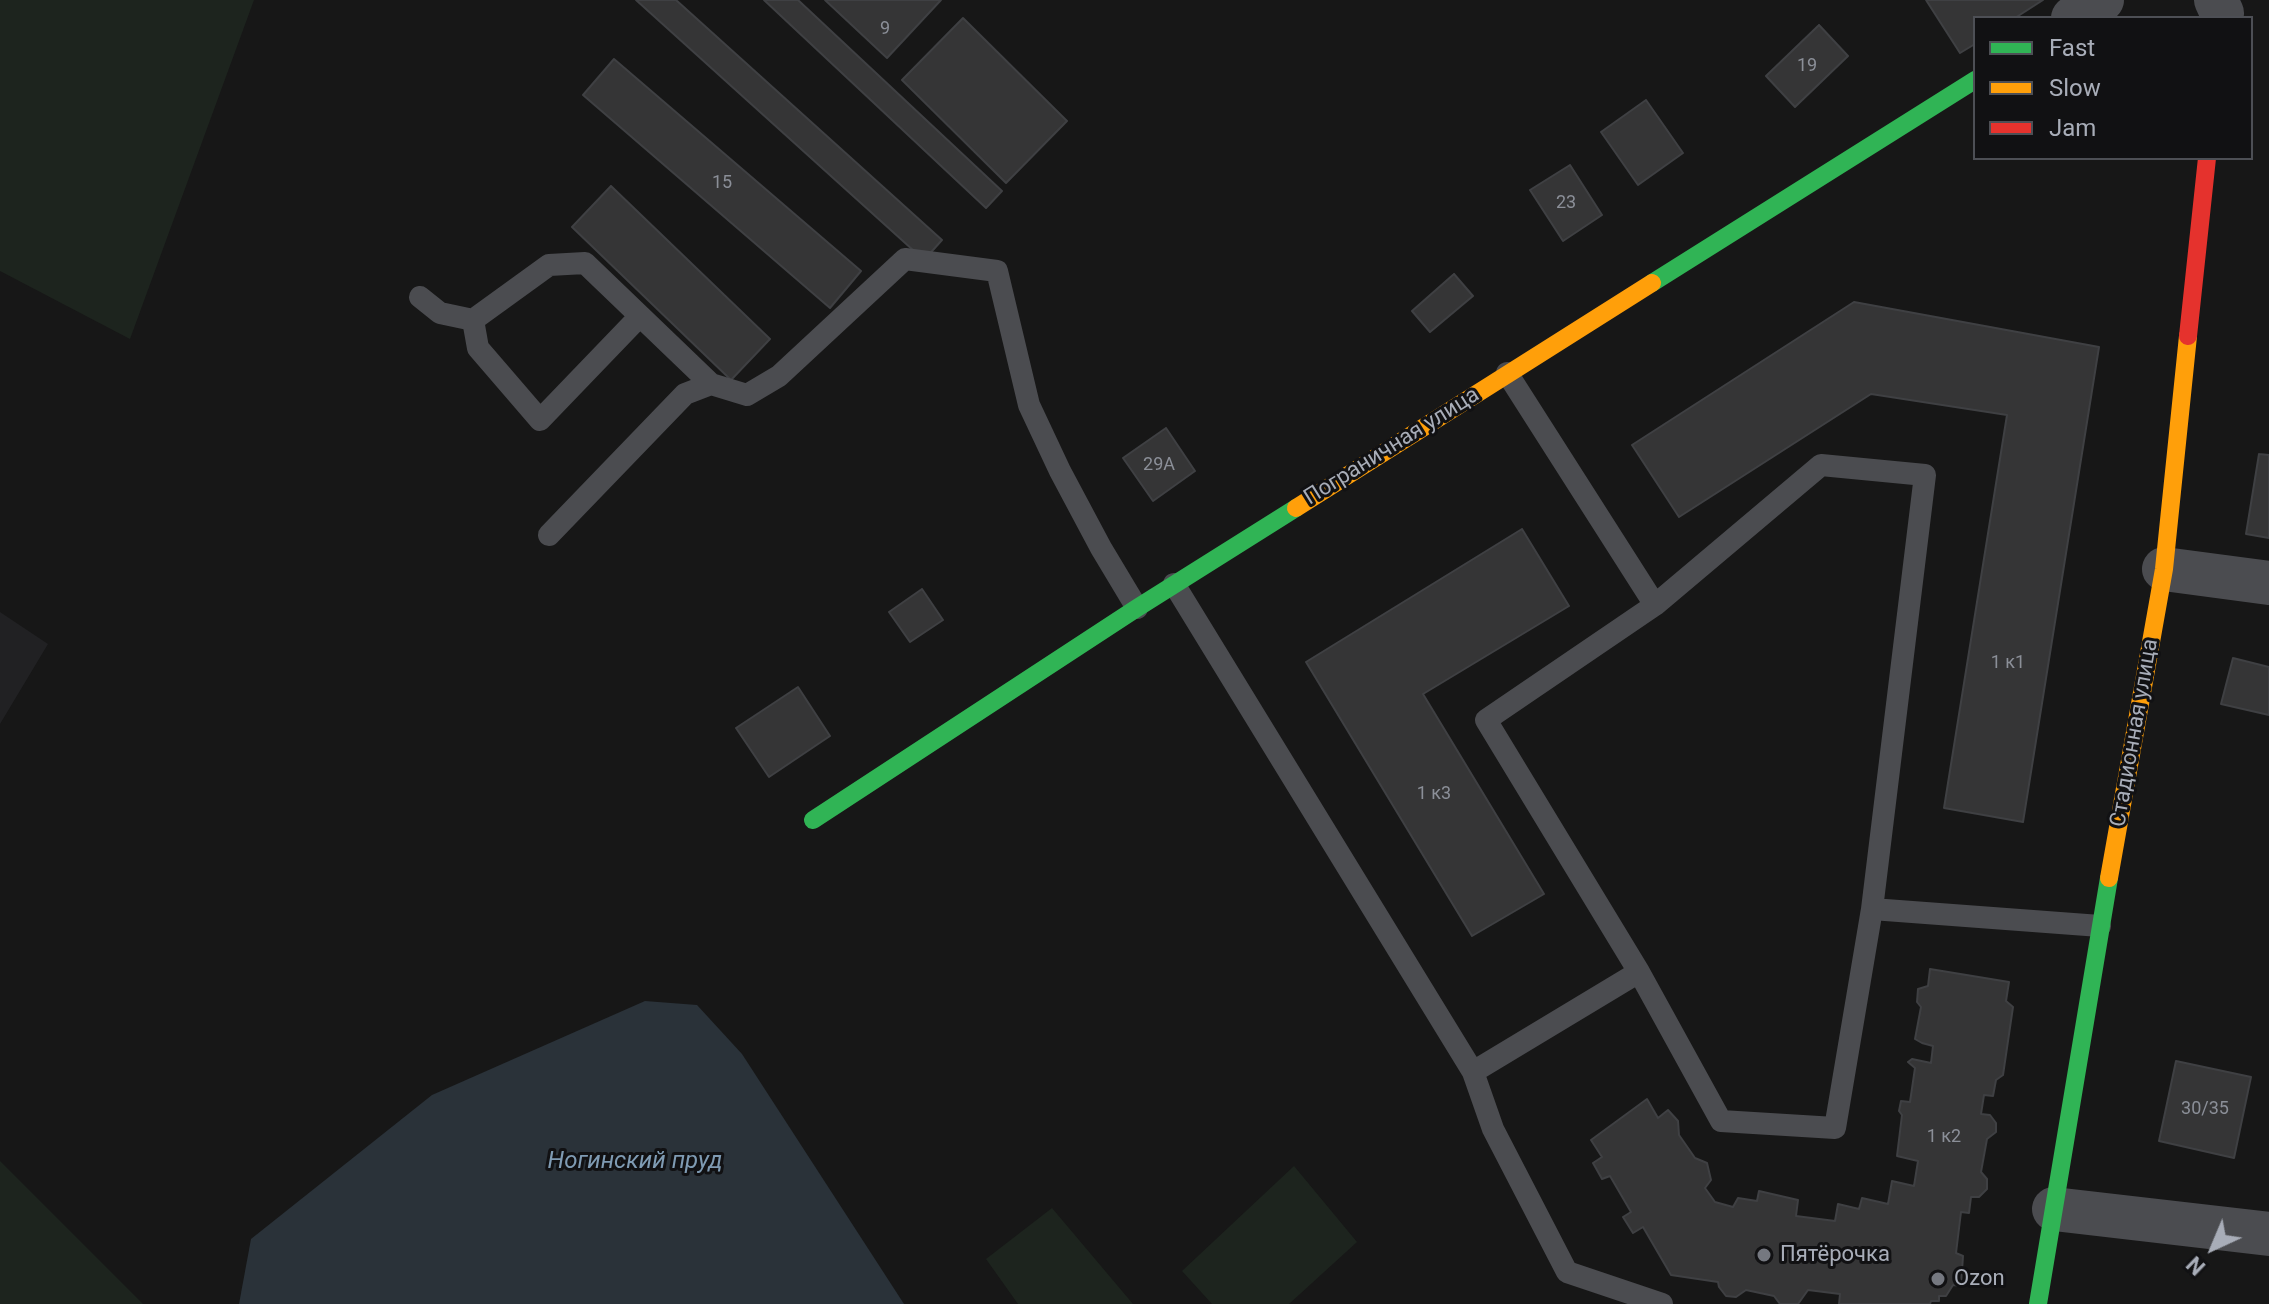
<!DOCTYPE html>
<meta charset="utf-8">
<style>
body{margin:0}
#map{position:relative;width:2269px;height:1304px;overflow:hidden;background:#171717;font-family:Roboto,sans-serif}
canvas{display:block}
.legend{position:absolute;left:1973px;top:16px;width:280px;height:144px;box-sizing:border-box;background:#111113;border:2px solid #4d4f55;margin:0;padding:10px 14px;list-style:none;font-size:24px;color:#a8adb8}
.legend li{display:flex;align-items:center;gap:16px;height:40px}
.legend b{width:40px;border:2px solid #4d4f55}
.north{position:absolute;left:2173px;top:1208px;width:80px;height:80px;-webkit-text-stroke:6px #111113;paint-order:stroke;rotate:224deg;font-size:22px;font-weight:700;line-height:32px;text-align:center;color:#a8adb8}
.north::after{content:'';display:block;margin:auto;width:28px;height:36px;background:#a8adb8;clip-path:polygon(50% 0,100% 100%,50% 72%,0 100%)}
</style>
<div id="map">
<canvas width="2269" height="1304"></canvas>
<ul class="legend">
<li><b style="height:10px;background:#30b455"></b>Fast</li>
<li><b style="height:10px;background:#ff9f0a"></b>Slow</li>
<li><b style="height:10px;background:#e5322d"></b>Jam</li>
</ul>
<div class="north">N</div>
</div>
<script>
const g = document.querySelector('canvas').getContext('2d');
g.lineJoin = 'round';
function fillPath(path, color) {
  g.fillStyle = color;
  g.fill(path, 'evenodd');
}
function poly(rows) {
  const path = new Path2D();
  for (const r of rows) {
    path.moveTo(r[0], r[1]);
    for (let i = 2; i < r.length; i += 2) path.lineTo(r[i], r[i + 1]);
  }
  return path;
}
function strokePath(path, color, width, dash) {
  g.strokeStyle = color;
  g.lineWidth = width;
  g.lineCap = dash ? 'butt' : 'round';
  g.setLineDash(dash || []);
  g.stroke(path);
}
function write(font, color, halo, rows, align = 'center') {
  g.font = font + ' Roboto,sans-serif';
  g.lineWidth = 6;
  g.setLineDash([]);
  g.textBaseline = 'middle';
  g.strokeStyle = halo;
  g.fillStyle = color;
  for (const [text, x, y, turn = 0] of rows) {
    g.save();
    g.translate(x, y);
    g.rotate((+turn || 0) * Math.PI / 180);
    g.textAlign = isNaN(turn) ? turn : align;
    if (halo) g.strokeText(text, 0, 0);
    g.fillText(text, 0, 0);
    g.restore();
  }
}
fillPath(poly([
 [0,612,48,644,0,724]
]), '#212123');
fillPath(poly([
 [0,0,254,0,130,339,0,271],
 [0,1161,143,1304,0,1304],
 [1294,1166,1357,1242,1289,1304,1212,1304,1182,1271],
 [1052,1208,1133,1304,1018,1304,986,1259]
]), '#1d241e');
fillPath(poly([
 [645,1001,697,1005,742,1054,904,1304,239,1304,251,1239,432,1095]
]), '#2a3239');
const building = poly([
 [636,0,676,0,942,240,924,260,636,0],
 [764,0,798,0,1002,191,986,208,764,0],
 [825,0,941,0,887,58,825,0],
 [1926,0,2043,0,2015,18,1975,18,1975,44,1960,53,1926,0],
 [963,18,1067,121,1006,183,902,80,963,18],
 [1819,25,1848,56,1795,107,1766,76,1819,25],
 [614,59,861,271,830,308,583,95,614,59],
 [1646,100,1683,153,1638,185,1601,132,1646,100],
 [1570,165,1602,215,1563,241,1530,190,1570,165],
 [611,186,770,339,731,380,572,227,611,186],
 [1454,274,1473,296,1430,332,1412,311,1454,274],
 [1854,302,2099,347,2023,822,1944,808,2007,415,1871,394,1679,517,1632,445,1854,302],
 [1166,428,1195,471,1153,501,1123,458,1166,428],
 [2259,454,2269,455,2269,538,2246,534,2259,454],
 [1522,529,1569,606,1423,694,1544,894,1472,936,1306,662,1522,529],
 [922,589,943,620,910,642,889,612,922,589],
 [2233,658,2269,667,2269,715,2221,704,2233,658],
 [798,687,830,736,769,777,736,728,798,687],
 [1930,969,2009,982,2006,1001,2013,1007,2003,1075,1996,1080,1993,1096,1984,1095,1981,1114,1990,1115,1996,1123,1996,1132,1987,1139,1981,1172,1987,1179,1987,1189,1979,1197,1971,1197,1969,1213,1961,1212,1956,1253,1963,1256,1961,1286,1953,1285,1946,1296,1939,1296,1939,1301,1931,1301,1930,1304,1839,1304,1840,1294,1808,1290,1798,1304,1780,1304,1774,1296,1746,1290,1736,1297,1726,1296,1719,1287,1718,1282,1671,1275,1643,1227,1633,1233,1623,1217,1631,1212,1610,1176,1602,1179,1593,1163,1602,1157,1591,1140,1647,1099,1658,1118,1668,1110,1678,1121,1679,1135,1695,1158,1707,1163,1711,1180,1705,1188,1715,1202,1733,1207,1738,1198,1757,1201,1759,1191,1798,1200,1796,1216,1835,1221,1838,1204,1859,1209,1862,1198,1888,1204,1892,1181,1914,1186,1918,1161,1897,1156,1902,1115,1899,1111,1901,1101,1910,1102,1915,1068,1908,1062,1912,1059,1931,1063,1933,1046,1922,1043,1915,1039,1921,1007,1917,1002,1918,989,1928,986,1930,969],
 [2176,1061,2251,1077,2234,1158,2159,1141,2176,1061]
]);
fillPath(building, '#353536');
strokePath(building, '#3f4043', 2);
strokePath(poly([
 [420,297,440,313,473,320,549,265,585,263,711,384,747,395,779,376,905,259,997,271,1029,405,1060,471,1101,548,1137,608],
 [473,320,478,348,540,420,640,316],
 [1507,373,1655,605,1486,720,1639,972],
 [549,535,685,394,711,384],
 [1174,584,1473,1072,1493,1129,1567,1272,1662,1304],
 [1655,605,1821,465,1925,475,1872,909],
 [1473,1072,1639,972,1721,1121,1835,1128,1872,909,2100,926]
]), '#4b4c50', 22);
strokePath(poly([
 [2216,0,2222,13,2221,18],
 [2073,18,2102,0],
 [2164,569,2269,583],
 [2054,1209,2269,1234]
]), '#4b4c50', 44);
strokePath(poly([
 [1652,283,1975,80],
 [813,820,1137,608,1296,508],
 [2038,1304,2109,878]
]), '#30b455', 18);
strokePath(poly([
 [1296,508,1652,283],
 [2109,878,2164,569,2188,336]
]), '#ff9f0a', 18);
strokePath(poly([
 [2188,336,2207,158]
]), '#e5322d', 18);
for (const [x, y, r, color] of [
 [1764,1255,8,"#757880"],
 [1938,1279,8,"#757880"]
]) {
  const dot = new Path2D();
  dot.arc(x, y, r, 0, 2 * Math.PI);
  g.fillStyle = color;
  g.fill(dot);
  strokePath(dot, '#111113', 3);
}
write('18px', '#8b8f98', null, [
 ["9",885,29],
 ["19",1807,66],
 ["15",722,183],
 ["23",1566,203],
 ["29А",1159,465],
 ["1 к1",2008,663],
 ["1 к3",1434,794],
 ["30/35",2205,1109],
 ["1 к2",1944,1137]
]);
write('22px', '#a8adb8', '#111113', [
 ["Пограничная улица",1392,447,-32],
 ["Стадионная улица",2135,733,-80]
]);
write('22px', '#a8adb8', '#111113', [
 ["Пятёрочка",1780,1255],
 ["Ozon",1954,1279]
], 'left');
write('italic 24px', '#7f9bb3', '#111113', [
 ["Ногинский пруд",635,1162]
]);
</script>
